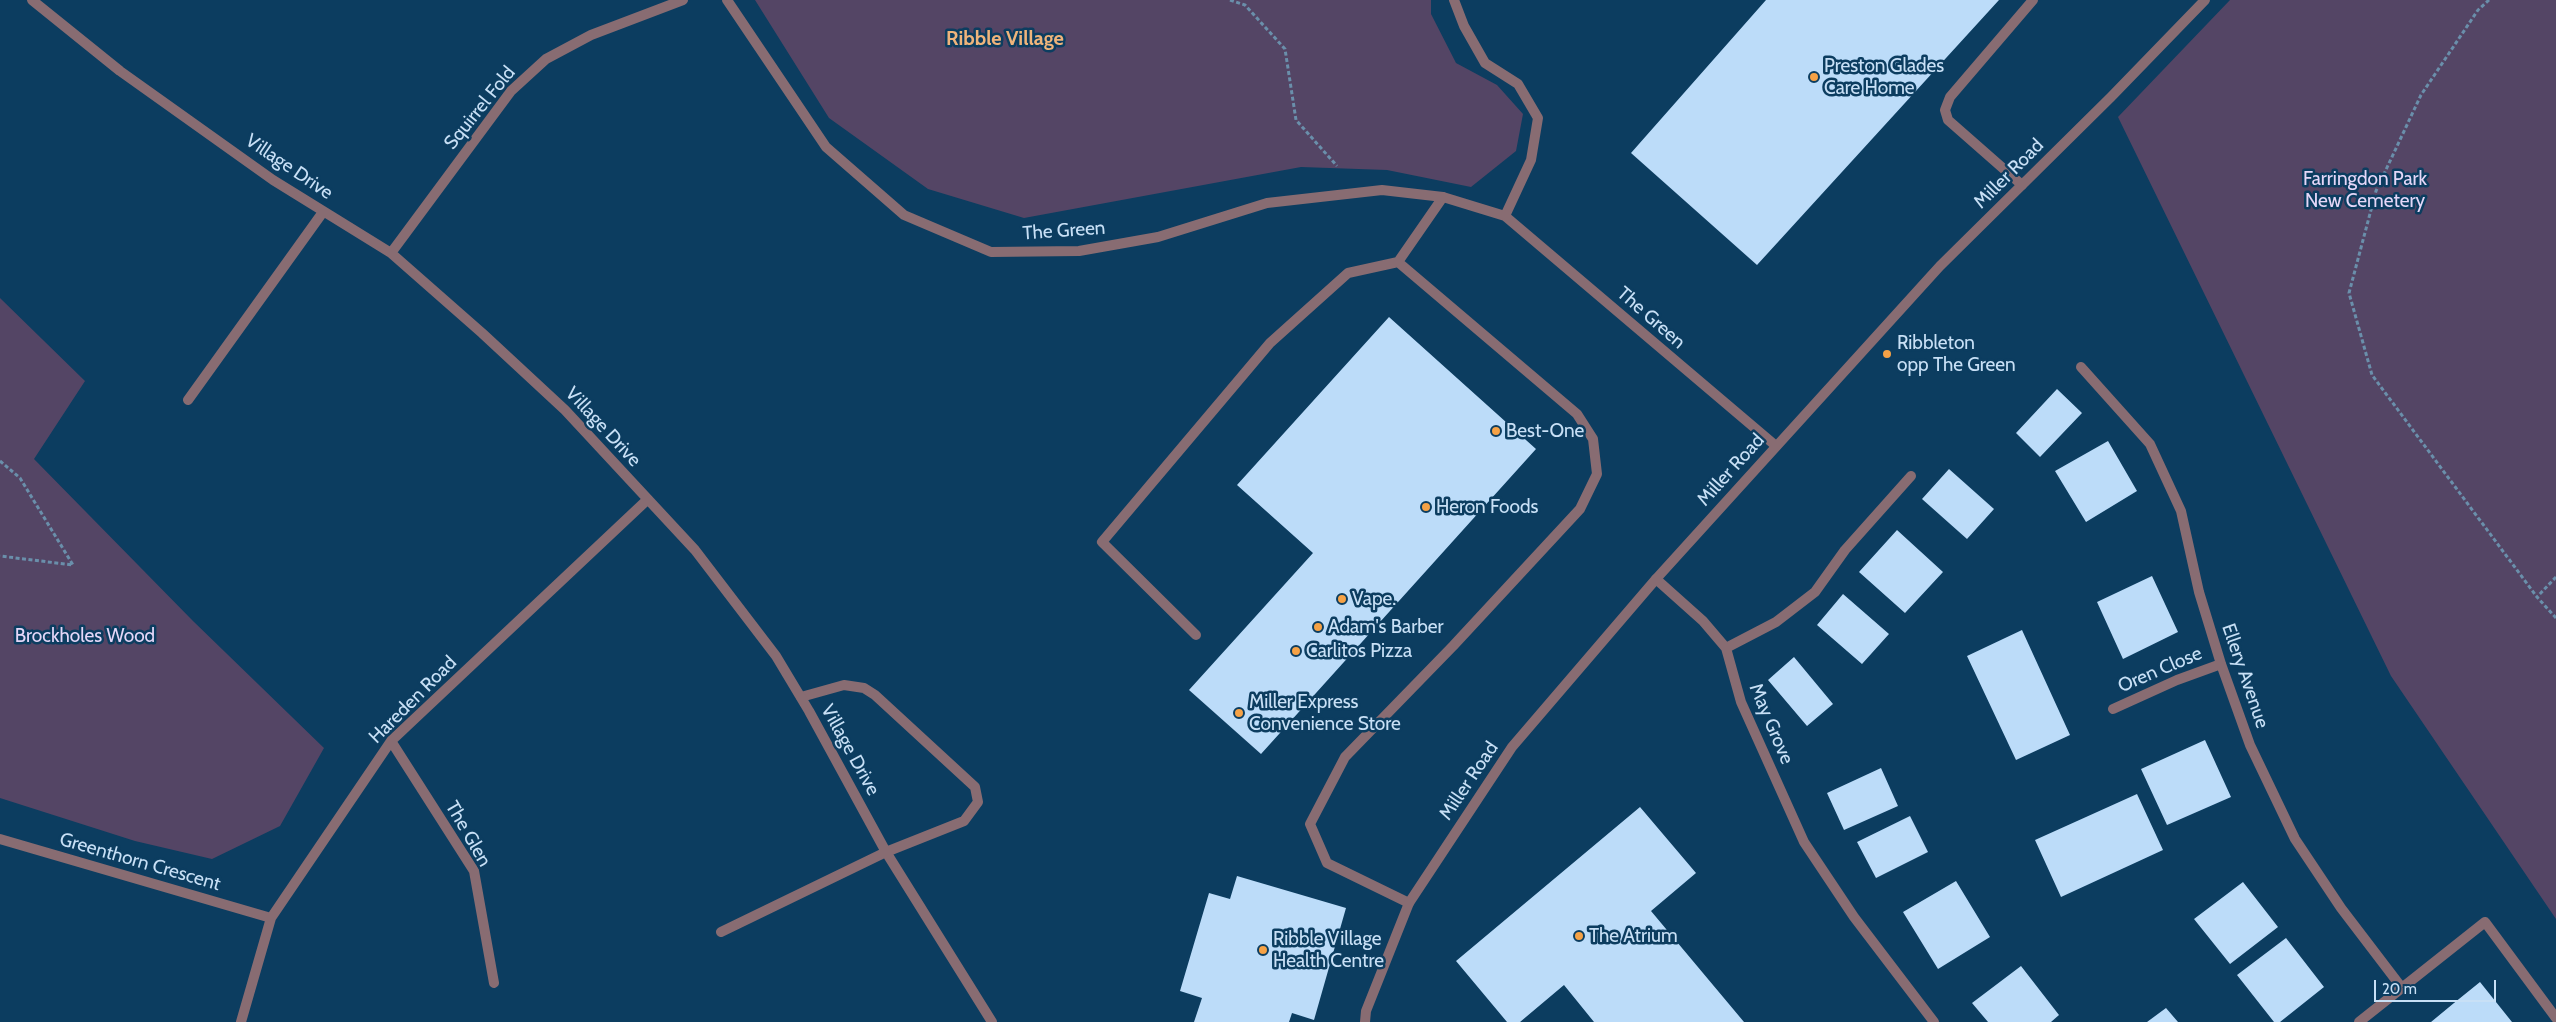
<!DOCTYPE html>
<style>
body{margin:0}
#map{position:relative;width:2556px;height:1022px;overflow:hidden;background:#0c3d60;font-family:Cabin,sans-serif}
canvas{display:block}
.scale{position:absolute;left:2374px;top:980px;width:122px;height:22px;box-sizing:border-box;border:2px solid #c8e0f6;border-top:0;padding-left:6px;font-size:15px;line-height:18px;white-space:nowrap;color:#c8e0f6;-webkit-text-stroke:4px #0c3d60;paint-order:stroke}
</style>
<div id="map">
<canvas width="2556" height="1022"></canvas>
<div class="scale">20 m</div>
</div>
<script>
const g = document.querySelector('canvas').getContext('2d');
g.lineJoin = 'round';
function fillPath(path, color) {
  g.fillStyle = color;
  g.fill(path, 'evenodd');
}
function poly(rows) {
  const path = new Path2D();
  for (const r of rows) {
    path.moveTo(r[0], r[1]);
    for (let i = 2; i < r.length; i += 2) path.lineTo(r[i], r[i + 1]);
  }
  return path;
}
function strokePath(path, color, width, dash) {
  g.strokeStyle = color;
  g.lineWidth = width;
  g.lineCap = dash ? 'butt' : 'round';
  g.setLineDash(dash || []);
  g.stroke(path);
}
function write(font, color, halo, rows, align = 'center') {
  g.font = font + ' Cabin,sans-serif';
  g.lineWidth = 5;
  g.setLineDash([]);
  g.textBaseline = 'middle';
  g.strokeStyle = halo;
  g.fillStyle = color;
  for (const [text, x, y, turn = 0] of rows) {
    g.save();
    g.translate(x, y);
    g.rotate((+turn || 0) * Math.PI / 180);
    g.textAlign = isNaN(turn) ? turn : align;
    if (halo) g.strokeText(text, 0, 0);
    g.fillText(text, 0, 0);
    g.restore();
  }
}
fillPath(poly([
 [755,0,1431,0,1431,14,1456,63,1497,85,1523,114,1516,151,1471,187,1387,170,1301,167,1024,218,928,189,829,118],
 [2230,0,2556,0,2556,919,2391,676,2118,117],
 [0,298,85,381,34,459,193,621,324,748,280,826,212,859,135,841,0,798]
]), '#544565');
fillPath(poly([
 [1766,0,1999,0,1757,265,1631,153],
 [1389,317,1536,449,1261,754,1189,690,1313,553,1237,485],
 [2057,389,2082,413,2040,457,2016,433],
 [2108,441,2137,491,2086,522,2055,471],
 [1949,469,1994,509,1967,539,1922,499],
 [1897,530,1943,572,1905,613,1859,572],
 [2152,576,2178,632,2123,659,2097,602],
 [1843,594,1889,634,1862,664,1817,625],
 [2022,630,2070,735,2016,760,1967,656],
 [1794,657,1833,704,1807,726,1768,680],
 [2205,740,2231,797,2167,825,2141,769],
 [1881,768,1898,806,1844,830,1827,793],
 [2137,794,2163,850,2061,897,2035,840],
 [1640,807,1696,873,1651,911,1744,1022,1594,1022,1564,985,1520,1022,1507,1022,1456,961],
 [1910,816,1928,852,1876,878,1857,842],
 [1237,876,1346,908,1314,1020,1292,1013,1289,1022,1194,1022,1202,998,1180,991,1209,893,1230,899],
 [1956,881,1990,937,1938,969,1903,912],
 [2243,882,2278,927,2230,964,2194,919],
 [2286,938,2324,987,2280,1022,2274,1022,2237,975],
 [2021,966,2059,1015,2051,1022,1988,1022,1972,1003],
 [2480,982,2512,1022,2431,1022,2454,1003],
 [2166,1008,2178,1022,2147,1022]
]), '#bcdcf9');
strokePath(poly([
 [1230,0,1245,5,1285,49,1296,120,1337,166],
 [2489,0,2478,10,2421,95,2376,191,2349,293,2372,375,2537,597],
 [0,461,20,478,73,565,0,556],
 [2556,577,2537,597,2556,618]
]), '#6a8fab', 3, [4, 2.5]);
strokePath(poly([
 [2022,185,1948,120,1945,110,1950,97,2033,0],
 [1196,635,1102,542,1270,343,1348,273,1398,262],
 [801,697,844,685,864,688,875,695,975,787,978,802,964,821,886,852],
 [1409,903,1327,863,1310,824,1345,757,1453,646,1580,509,1597,474,1593,439,1577,414,1398,262,1443,197]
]), '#886c72', 10);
strokePath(poly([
 [32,0,120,71,273,180,391,253,482,333,565,410,695,550,776,656,809,711,886,852,992,1022],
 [727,0,826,147,904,215,991,252,1079,251,1158,237,1267,203,1382,190,1443,197,1505,216,1776,446],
 [1454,0,1464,26,1485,63,1518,84,1538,118,1531,160,1505,216],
 [391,253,511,91,546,59,591,35,683,0],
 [2081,367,2150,444,2181,511,2199,592,2221,664,2250,745,2295,839,2341,908,2402,988],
 [188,400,323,212],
 [1911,476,1845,550,1815,592,1776,622,1726,648,1741,702,1804,842,1854,917,1934,1022],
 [1656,579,1703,621,1726,648],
 [2113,709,2177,680,2221,664],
 [391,741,474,871,494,983],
 [0,839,271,918],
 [721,932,886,852],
 [241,1022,271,918,391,741,647,500],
 [2359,1022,2485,922,2556,1018]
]), '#886c72', 10);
strokePath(poly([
 [1365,1022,1366,1011,1409,903,1512,747,1656,579,1940,266,2111,97,2205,0]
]), '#886c72', 10);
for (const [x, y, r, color] of [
 [1814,77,5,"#f6a246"],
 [1887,354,5,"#f6a246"],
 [1496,431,5,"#f6a246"],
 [1426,507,5,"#f6a246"],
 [1342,599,5,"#f6a246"],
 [1318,627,5,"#f6a246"],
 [1296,651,5,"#f6a246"],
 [1239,713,5,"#f6a246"],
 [1579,936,5,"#f6a246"],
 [1263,950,5,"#f6a246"]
]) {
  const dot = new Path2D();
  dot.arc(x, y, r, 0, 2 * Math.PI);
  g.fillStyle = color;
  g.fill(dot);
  strokePath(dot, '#0c3d60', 2);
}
write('19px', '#c8e0f6', '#0c3d60', [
 ["Preston Glades",1824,66],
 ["Care Home",1824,88],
 ["Ribbleton",1897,343],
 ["opp The Green",1897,365],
 ["Best-One",1506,431],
 ["Heron Foods",1436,507],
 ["Vape.",1352,599],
 ["Adam's Barber",1328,627],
 ["Carlitos Pizza",1306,651],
 ["Miller Express",1249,702],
 ["Convenience Store",1249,724],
 ["The Atrium",1589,936],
 ["Ribble Village",1273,939],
 ["Health Centre",1273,961]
], 'left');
write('19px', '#c8e0f6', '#0c3d60', [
 ["Squirrel Fold",480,108,-51],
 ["Village Drive",289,167,34],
 ["Miller Road",2009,174,-45],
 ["The Green",1064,231,-4],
 ["The Green",1651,318,41],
 ["Village Drive",603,427,47],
 ["Miller Road",1731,470,-48],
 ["Oren Close",2160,670,-23],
 ["Ellery Avenue",2245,676,71],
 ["Hareden Road",413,700,-45],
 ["May Grove",1771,724,67],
 ["Village Drive",850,750,61],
 ["Miller Road",1469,781,-56],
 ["The Glen",468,834,60],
 ["Greenthorn Crescent",140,862,16]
]);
write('19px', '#e5d7f8', '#0c3d60', [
 ["Farringdon Park",2365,179],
 ["New Cemetery",2365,201],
 ["Brockholes Wood",85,636]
]);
write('bold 20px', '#efb47b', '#0c3d60', [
 ["Ribble Village",1005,39]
]);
</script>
